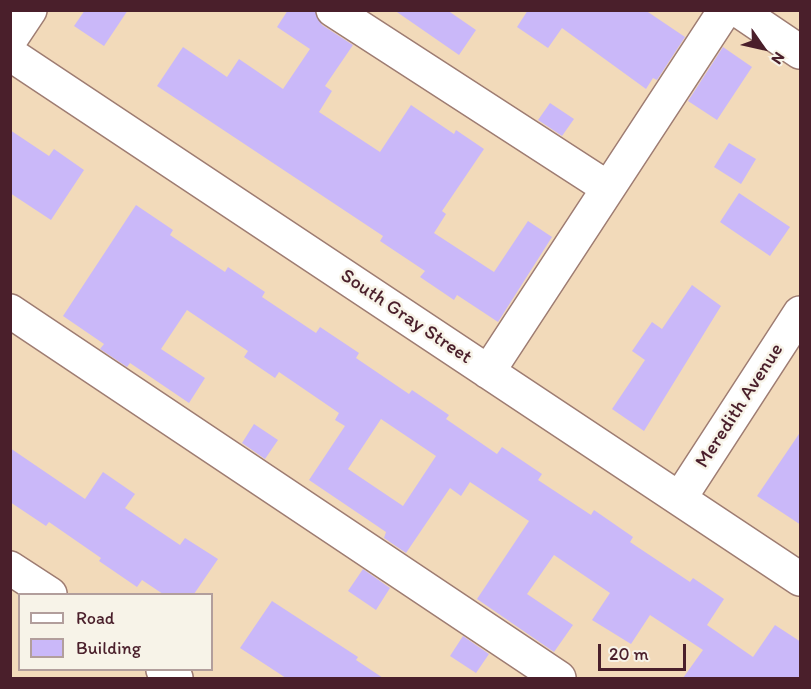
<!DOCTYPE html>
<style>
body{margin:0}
#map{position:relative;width:811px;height:689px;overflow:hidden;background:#f2daba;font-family:Itim,sans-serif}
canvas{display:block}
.frame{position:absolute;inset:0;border:12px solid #4a1f2b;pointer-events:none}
.legend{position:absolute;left:18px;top:593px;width:195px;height:78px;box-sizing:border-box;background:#f7f3e8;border:2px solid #b29e9c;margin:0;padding:8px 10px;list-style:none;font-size:18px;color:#4a1f2b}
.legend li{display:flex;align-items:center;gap:12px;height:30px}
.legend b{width:30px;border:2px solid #b29e9c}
.north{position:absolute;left:733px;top:18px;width:60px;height:60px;-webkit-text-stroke:4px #f7f3e8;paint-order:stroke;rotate:124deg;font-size:16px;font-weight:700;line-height:24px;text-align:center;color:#4a1f2b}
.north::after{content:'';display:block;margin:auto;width:21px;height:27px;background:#4a1f2b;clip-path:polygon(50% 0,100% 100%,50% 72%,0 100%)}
.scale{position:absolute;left:598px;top:644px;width:88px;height:27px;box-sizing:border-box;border:3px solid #4a1f2b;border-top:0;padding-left:8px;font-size:18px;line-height:21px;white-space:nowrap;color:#4a1f2b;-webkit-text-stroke:4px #f7f3e8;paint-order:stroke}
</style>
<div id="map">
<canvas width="811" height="689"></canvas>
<div class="frame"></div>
<ul class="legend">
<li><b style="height:8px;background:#fff"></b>Road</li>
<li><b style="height:16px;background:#cab8f9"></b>Building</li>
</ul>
<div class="north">N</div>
<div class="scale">20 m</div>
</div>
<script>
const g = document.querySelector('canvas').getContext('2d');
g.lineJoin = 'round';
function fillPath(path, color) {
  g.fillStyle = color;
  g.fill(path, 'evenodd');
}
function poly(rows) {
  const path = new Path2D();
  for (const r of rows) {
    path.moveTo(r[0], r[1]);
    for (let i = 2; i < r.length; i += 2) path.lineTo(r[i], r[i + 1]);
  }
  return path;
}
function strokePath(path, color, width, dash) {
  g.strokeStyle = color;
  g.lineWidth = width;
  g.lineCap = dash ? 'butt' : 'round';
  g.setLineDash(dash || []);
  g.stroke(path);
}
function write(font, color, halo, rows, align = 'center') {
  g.font = font + ' Itim,sans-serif';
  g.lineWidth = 5;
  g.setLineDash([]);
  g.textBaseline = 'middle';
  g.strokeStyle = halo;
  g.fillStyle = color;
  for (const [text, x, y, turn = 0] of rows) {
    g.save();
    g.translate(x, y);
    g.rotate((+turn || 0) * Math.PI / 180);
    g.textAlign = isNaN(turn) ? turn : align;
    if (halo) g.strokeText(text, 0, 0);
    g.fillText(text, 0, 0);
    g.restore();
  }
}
fillPath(poly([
 [85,10,128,10,104,46,74,26],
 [288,10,315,10,322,25,353,45,325,86,332,91,319,112,380,152,411,105,454,134,456,130,484,149,442,211,446,214,434,233,494,272,528,221,552,237,498,322,457,295,454,300,420,277,425,271,380,241,383,236,157,86,183,47,227,77,239,59,283,89,310,49,277,27],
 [394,10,447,10,476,30,459,55],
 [528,10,645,10,685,37,657,80,653,78,646,89,562,28,548,48,517,27],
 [723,47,752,67,717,120,688,101],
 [550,103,574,119,562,136,538,120],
 [10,130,49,156,54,149,84,170,51,220,10,193],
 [729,143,756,159,741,184,714,167],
 [739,193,790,227,770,256,720,222],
 [136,205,173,230,170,235,225,272,228,267,265,292,262,297,316,333,320,327,359,353,356,358,409,394,412,390,449,415,446,419,497,454,502,447,542,474,538,480,591,515,594,510,633,537,630,542,690,582,693,578,724,599,707,625,753,657,775,625,801,642,801,678,683,678,703,650,650,615,631,644,592,620,610,593,554,555,527,594,573,625,554,652,477,599,529,521,470,482,461,496,450,488,406,553,384,538,386,532,309,480,345,426,335,420,339,413,279,372,275,378,244,357,248,351,187,310,161,349,205,378,189,403,130,363,127,367,100,349,104,344,63,316],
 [381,419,436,456,403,506,348,469],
 [692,285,721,306,644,431,612,409,645,360,632,351,652,322,662,329],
 [254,424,278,440,265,459,242,443],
 [801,431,801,525,757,496],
 [10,448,85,499,103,472,135,494,125,508,180,545,185,538,218,559,194,594,163,594,142,580,137,587,99,561,101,558,49,522,46,526,10,502],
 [363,569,390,588,376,610,348,591],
 [272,601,358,657,356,660,383,678,286,678,240,648],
 [463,636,489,654,476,673,450,656]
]), '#cab8f9');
const minor = poly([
 [333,10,608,188],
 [738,10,800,52],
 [10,40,30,10],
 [10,54,800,579],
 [10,311,559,678],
 [488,372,725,10],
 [680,498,800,313],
 [10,568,50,594],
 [163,670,176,678]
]);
strokePath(minor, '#9e7c72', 36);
strokePath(minor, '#fff', 33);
write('20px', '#4a1f2b', '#f7f3e8', [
 ["South Gray Street",406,317,34],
 ["Meredith Avenue",740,406,-57]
]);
</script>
